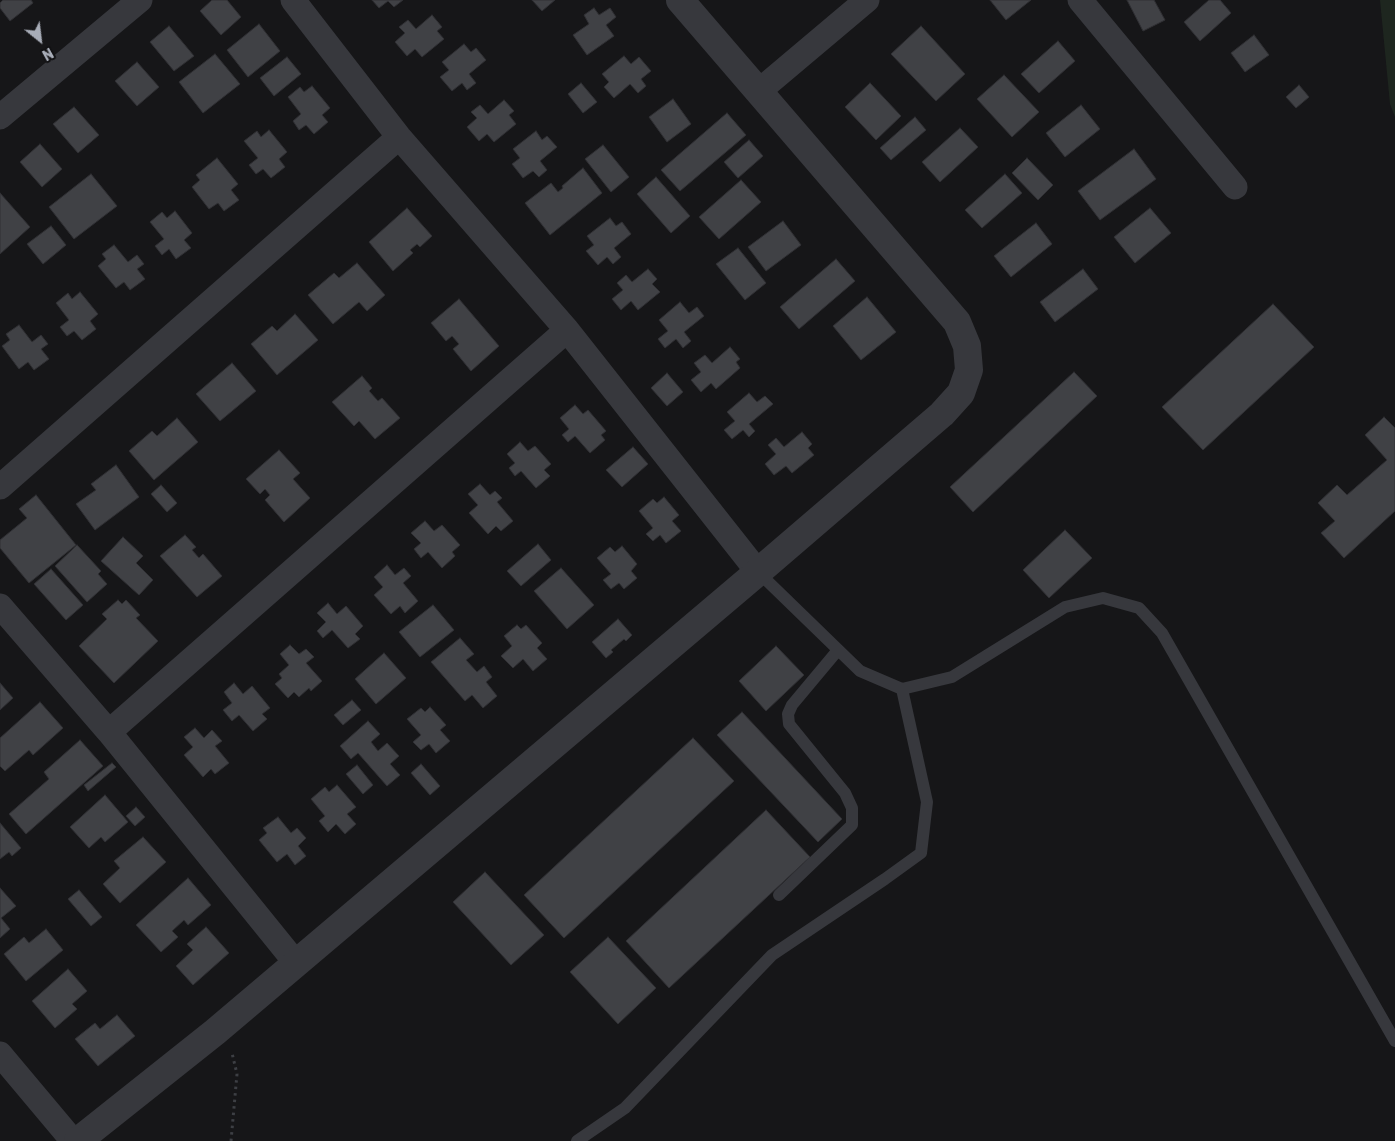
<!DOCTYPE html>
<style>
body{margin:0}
#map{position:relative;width:1395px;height:1141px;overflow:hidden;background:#161618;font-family:Rubik,sans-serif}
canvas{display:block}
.north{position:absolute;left:15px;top:15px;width:50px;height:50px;-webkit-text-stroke:4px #111113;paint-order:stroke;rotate:151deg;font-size:14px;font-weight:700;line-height:20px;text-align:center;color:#a8adb8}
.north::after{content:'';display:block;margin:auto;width:18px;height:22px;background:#a8adb8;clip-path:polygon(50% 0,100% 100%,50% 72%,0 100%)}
</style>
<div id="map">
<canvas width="1395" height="1141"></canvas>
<div class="north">N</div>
</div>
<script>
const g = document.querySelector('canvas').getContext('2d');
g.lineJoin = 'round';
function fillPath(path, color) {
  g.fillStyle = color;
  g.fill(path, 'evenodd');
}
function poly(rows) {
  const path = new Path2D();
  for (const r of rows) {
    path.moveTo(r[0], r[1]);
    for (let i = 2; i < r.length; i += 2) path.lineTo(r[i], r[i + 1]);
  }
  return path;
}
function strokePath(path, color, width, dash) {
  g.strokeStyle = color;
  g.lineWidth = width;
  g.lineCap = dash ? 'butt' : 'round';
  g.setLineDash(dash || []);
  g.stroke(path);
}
fillPath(poly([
 [1380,0,1395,0,1395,117,1390,104]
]), '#1e261f');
const building = poly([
 [3,0,31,0,33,3,10,21,0,8,0,3,3,0],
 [212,0,227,0,241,17,221,35,200,11,212,0],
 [372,0,403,0,394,7,388,1,379,8,372,0],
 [532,0,555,0,542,11,532,0],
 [990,0,1031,0,1006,20,990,0],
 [1127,0,1154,0,1165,20,1143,31,1127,0],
 [1209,0,1220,0,1231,13,1200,41,1184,22,1209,0],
 [594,8,599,15,610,8,616,17,606,25,614,36,587,55,573,35,589,24,584,15,594,8],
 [432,15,442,27,437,31,444,39,422,57,415,49,407,56,395,42,405,33,399,27,408,20,416,29,432,15],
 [259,24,280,51,248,77,227,50,259,24],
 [169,26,194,56,174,71,150,42,169,26],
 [921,26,965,74,936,101,891,54,921,26],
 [1254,35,1269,55,1245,72,1231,53,1254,35],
 [1058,41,1075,61,1039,93,1021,74,1058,41],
 [464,44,471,52,476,48,486,60,469,74,476,83,467,90,462,83,452,91,440,77,449,70,442,62,464,44],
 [215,54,240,84,203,113,179,82,215,54],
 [624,56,631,64,639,57,651,71,641,79,646,86,638,93,630,84,614,98,604,87,609,82,602,74,624,56],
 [287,57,301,74,274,96,260,78,287,57],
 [137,62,159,87,137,106,115,81,137,62],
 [1004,75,1039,112,1012,137,977,99,1004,75],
 [581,83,597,102,583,113,568,94,581,83],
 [870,83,901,116,876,140,845,107,870,83],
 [1299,85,1309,97,1296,108,1286,97,1299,85],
 [312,86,330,108,322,115,328,122,314,134,306,125,299,130,293,121,301,114,288,97,300,87,304,92,312,86],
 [673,99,691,124,667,142,649,117,673,99],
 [504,100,514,111,509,115,516,124,494,142,487,134,479,141,467,127,477,118,471,112,480,105,488,114,504,100],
 [1081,105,1100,129,1065,157,1046,133,1081,105],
 [74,107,99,135,78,153,53,124,74,107],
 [727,113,746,135,680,191,661,170,727,113],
 [915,117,926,130,891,160,880,148,915,117],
 [960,128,978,147,940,182,922,162,960,128],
 [269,130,287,152,279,159,285,167,271,178,263,169,256,174,249,165,258,158,244,141,257,131,261,137,269,130],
 [536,131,542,140,547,136,557,147,540,161,547,170,539,177,533,171,523,178,512,164,520,158,513,149,536,131],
 [749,140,763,156,738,178,724,162,749,140],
 [40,144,62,169,42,187,20,162,40,144],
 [603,145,629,177,611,192,585,159,603,145],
 [1134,149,1156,179,1100,220,1078,191,1134,149],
 [217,158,238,184,231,190,239,200,224,211,218,203,209,209,192,187,200,180,196,175,217,158],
 [1027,158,1053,185,1038,200,1012,173,1027,158],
 [583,168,602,193,550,235,525,203,551,183,558,192,563,188,562,186,583,168],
 [91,174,117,206,74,239,49,207,91,174],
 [1005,174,1022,193,982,228,965,210,1005,174],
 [656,177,690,216,671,233,637,194,656,177],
 [741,180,761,202,719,239,699,217,741,180],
 [0,193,30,227,0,254,0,193],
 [407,208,432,236,420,247,417,244,410,250,413,253,393,271,369,242,407,208],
 [1150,208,1171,233,1135,263,1114,237,1150,208],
 [175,211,192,233,184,240,191,248,176,259,169,249,162,255,155,246,164,239,150,222,162,212,167,218,175,211],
 [610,218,616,226,622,222,631,234,614,248,621,257,613,264,607,257,598,265,586,251,594,245,587,236,610,218],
 [783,221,801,245,766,271,748,247,783,221],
 [1036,223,1052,244,1011,277,994,256,1036,223],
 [51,226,66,245,43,264,27,244,51,226],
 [114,245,128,262,137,255,144,264,137,269,145,279,130,290,124,282,116,288,98,266,106,259,102,254,114,245],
 [738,248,766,283,745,300,716,264,738,248],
 [836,259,855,281,799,329,780,307,836,259],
 [357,263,385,295,367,311,359,302,333,324,308,295,334,273,339,278,357,263],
 [648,269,657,279,652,284,660,292,638,310,631,301,621,310,612,299,623,290,617,283,626,275,632,282,648,269],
 [1083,269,1098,289,1055,322,1040,302,1083,269],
 [80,292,98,314,90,321,96,329,82,340,74,331,67,336,60,327,69,320,56,303,68,293,72,299,80,292],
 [867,297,896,332,861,360,833,326,867,297],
 [459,299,499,346,471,371,453,349,459,344,452,336,446,341,431,323,459,299],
 [680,302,689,313,697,307,704,316,684,332,691,341,683,348,676,339,665,348,658,339,668,331,659,320,680,302],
 [1273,304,1314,347,1203,450,1162,407,1273,304],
 [295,314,318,340,277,375,251,344,272,326,277,331,295,314],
 [19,325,32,342,41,335,48,344,41,349,49,359,34,370,28,362,19,369,2,346,10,340,6,334,19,325],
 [730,347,740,359,736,362,740,368,716,389,711,383,701,392,691,380,701,372,694,363,705,355,712,363,730,347],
 [232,363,256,391,220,421,196,394,232,363],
 [1074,372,1097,396,973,512,950,487,1074,372],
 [667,373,683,392,667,406,651,388,667,373],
 [362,376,372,388,369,391,378,401,382,398,400,418,375,439,359,421,354,426,332,402,362,376],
 [749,393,757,402,765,396,773,404,749,424,755,431,749,437,743,430,732,439,724,430,735,421,727,412,749,393],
 [575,405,583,414,588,410,606,431,601,435,605,440,590,453,575,436,568,442,562,435,569,429,560,418,575,405],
 [1384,417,1395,428,1395,511,1344,558,1321,533,1335,521,1318,503,1337,485,1347,495,1387,460,1365,435,1384,417],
 [177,418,198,442,154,480,129,451,152,431,157,436,177,418],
 [802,432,812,444,808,448,814,455,792,473,786,466,774,475,765,464,776,454,768,445,776,438,784,447,802,432],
 [520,442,528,451,535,446,551,464,544,470,550,476,536,488,521,471,515,476,509,468,515,463,507,454,520,442],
 [633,447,648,464,622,487,606,470,633,447],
 [279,450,300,473,293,479,310,498,284,522,265,500,270,495,265,489,260,494,246,479,279,450],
 [116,465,139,497,95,530,76,504,96,490,91,484,116,465],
 [480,484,490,495,495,491,502,498,497,502,513,521,501,531,496,526,488,534,469,513,478,505,468,494,480,484],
 [161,485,177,503,167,512,151,494,161,485],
 [36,495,76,545,29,583,0,548,0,540,27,518,19,509,36,495],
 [664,497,679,515,672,521,681,531,666,543,660,535,653,541,646,534,653,528,639,511,653,499,657,503,664,497],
 [425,521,434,531,442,525,460,545,452,552,455,556,442,568,428,552,421,558,414,549,421,543,411,533,425,521],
 [1065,530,1092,558,1049,598,1023,570,1065,530],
 [185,535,196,547,192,550,199,558,203,554,222,576,197,597,160,556,185,535],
 [123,537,143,556,136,563,153,580,139,595,101,561,123,537],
 [538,544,551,560,521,586,507,571,538,544],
 [77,545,101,571,98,574,107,584,87,602,55,566,77,545],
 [622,546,637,564,631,571,637,578,624,589,619,583,611,589,603,580,611,574,597,558,610,547,615,552,622,546],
 [387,565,395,575,404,568,411,576,403,583,418,601,405,613,400,606,391,614,374,595,383,587,374,577,387,565],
 [561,568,594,605,567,629,534,591,561,568],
 [51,569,83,605,66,620,34,584,51,569],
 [118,600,122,604,126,600,140,615,136,618,158,641,114,683,79,646,107,619,102,614,118,600],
 [328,603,337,614,346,606,363,626,355,634,360,639,348,648,332,630,323,638,317,631,326,622,317,613,328,603],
 [433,605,454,630,420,657,399,632,433,605],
 [618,619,632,635,626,641,624,639,611,650,613,652,606,658,592,642,618,619],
 [517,625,521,629,526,625,542,643,537,648,547,659,533,671,523,659,513,668,501,656,512,646,504,636,517,625],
 [460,638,474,654,466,660,477,672,484,666,492,677,486,682,497,696,483,708,472,695,465,701,431,662,460,638],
 [290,645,299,654,306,649,314,657,306,663,322,681,311,691,309,688,299,697,294,692,288,698,275,684,282,678,279,674,289,665,280,654,290,645],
 [776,646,804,675,766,711,739,681,776,646],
 [384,653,406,678,376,704,355,679,384,653],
 [0,683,13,698,0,710,0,683],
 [234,683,243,694,252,686,270,708,262,714,267,719,253,731,239,715,232,721,223,710,232,703,224,692,234,683],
 [352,700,361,710,343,725,334,715,352,700],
 [40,702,63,728,33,755,29,750,5,771,0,766,0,738,40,702],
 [430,707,446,725,440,730,450,741,436,753,429,744,421,750,413,742,421,735,407,719,421,708,425,712,430,707],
 [742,712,842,819,818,842,717,735,742,712],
 [368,721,380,734,371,742,378,751,387,743,399,756,390,764,400,775,387,786,358,753,351,759,340,746,368,721],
 [195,728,204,738,212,730,222,741,215,746,229,763,215,774,211,769,203,777,184,755,193,747,184,737,195,728],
 [693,738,734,781,564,938,524,895,693,738],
 [80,740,103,766,26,834,9,814,49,779,44,772,80,740],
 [112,763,116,767,88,791,84,785,112,763],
 [421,764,440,786,430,795,411,773,421,764],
 [357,765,373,785,363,794,346,774,357,765],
 [337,785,356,807,347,814,356,824,345,834,336,824,328,832,319,821,325,816,311,799,325,787,329,792,337,785],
 [105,795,128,822,105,842,101,837,89,848,70,827,105,795],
 [136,807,145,817,135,826,126,816,136,807],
 [766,810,810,857,669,988,626,941,766,810],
 [278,817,291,833,297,828,306,838,298,846,306,856,295,865,287,854,277,862,259,840,267,833,263,828,278,817],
 [0,823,21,848,12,856,9,852,0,859,0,823],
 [143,837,166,862,120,903,103,884,120,868,114,861,143,837],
 [485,872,544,935,511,965,453,902,485,872],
 [188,878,211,905,188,925,184,920,172,931,178,937,161,952,136,925,188,878],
 [0,888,16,906,1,918,10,929,0,938,0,888],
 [79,890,102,917,91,926,68,899,79,890],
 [206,927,229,953,193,985,176,966,193,950,187,944,206,927],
 [46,929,63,950,26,981,4,954,24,937,29,943,46,929],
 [608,937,656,988,618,1024,570,972,608,937],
 [68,969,87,991,72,1004,77,1009,55,1028,32,1001,68,969],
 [117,1015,135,1036,98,1066,75,1039,95,1023,100,1029,117,1015]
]);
fillPath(building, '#404145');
strokePath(building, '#303034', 1);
strokePath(poly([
 [231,1141,237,1074,232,1053]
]), '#3d3f44', 3, [2.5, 4]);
strokePath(poly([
 [758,572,860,671,902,689,952,677,1065,607,1103,598,1139,608,1162,633,1395,1041],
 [779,895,852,825,852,808,845,793,789,724,788,714,792,705,838,650],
 [577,1141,625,1108,772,955,885,879,921,853,927,802,902,689]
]), '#37383d', 12);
strokePath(poly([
 [293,0,399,137,567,330,758,572],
 [1080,0,1235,187],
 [759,91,867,0],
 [0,117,140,0],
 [0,487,399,137],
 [0,606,109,732,296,963],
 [109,732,567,330],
 [0,1054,73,1141]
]), '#37383d', 25);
strokePath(poly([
 [78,1141,215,1032,758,572,942,414,961,393,969,370,967,346,957,322,680,0]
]), '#37383d', 28);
</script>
